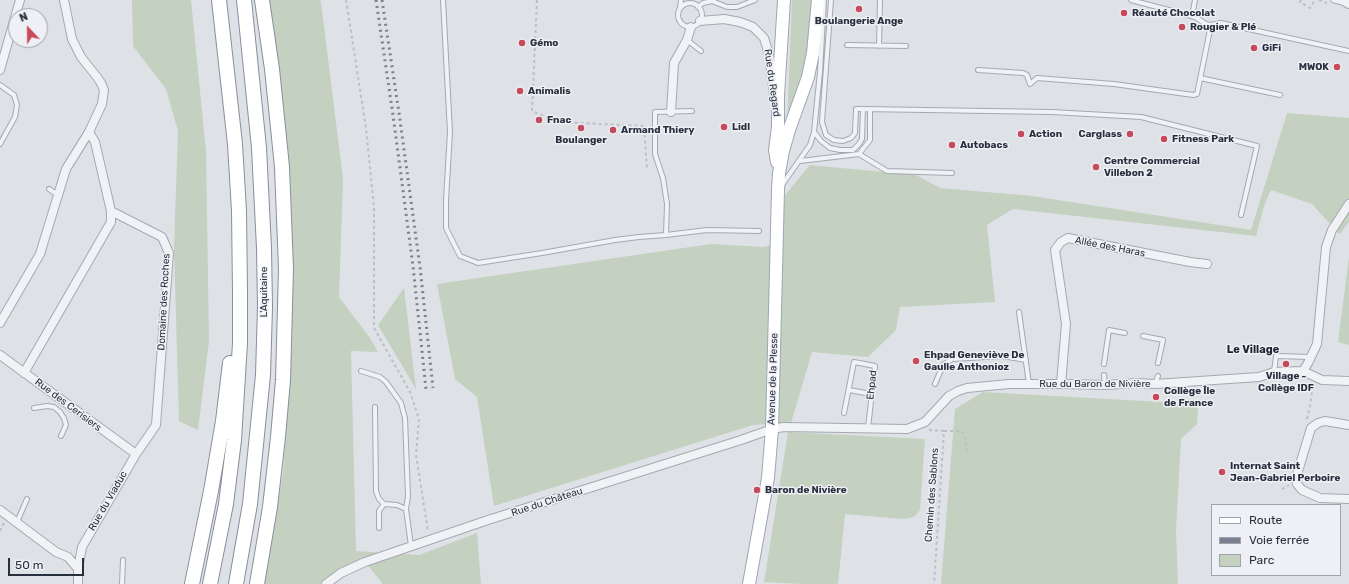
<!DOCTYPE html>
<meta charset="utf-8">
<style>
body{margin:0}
#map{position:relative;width:1349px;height:584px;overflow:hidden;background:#dee2e7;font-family:Rubik,sans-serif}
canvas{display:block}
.legend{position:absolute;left:1211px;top:504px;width:130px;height:72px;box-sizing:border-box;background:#eef0f5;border:1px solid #9fa3ab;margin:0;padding:5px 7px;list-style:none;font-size:12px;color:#282f3d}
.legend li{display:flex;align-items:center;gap:8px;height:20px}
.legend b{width:20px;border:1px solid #9fa3ab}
.north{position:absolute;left:8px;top:8px;width:40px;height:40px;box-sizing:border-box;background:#eef0f5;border:1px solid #9fa3ab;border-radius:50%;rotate:338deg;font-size:11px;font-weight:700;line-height:16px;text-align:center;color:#282f3d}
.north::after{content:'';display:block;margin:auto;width:14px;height:18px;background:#c64a59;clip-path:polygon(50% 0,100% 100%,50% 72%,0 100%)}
.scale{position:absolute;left:8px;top:558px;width:76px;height:18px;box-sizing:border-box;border:2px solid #282f3d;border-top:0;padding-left:5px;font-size:12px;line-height:14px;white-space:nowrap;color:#282f3d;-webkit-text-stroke:3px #eef0f5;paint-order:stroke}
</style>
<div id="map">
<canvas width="1349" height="584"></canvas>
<ul class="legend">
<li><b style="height:5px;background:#fff"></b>Route</li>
<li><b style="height:5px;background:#798190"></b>Voie ferrée</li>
<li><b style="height:11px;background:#c4d0c0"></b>Parc</li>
</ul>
<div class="north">N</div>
<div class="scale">50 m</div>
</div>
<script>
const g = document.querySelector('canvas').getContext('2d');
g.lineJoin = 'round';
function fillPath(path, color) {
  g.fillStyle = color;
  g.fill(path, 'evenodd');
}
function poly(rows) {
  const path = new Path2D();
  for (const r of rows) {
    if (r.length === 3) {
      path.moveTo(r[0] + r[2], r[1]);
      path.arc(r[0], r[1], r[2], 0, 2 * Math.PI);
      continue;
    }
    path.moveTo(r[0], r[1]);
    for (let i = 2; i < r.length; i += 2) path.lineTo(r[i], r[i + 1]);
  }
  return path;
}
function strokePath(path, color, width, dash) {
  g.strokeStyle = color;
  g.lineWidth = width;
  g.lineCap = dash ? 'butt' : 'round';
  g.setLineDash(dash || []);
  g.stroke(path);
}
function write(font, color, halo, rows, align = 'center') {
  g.font = font + ' Rubik,sans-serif';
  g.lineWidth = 3;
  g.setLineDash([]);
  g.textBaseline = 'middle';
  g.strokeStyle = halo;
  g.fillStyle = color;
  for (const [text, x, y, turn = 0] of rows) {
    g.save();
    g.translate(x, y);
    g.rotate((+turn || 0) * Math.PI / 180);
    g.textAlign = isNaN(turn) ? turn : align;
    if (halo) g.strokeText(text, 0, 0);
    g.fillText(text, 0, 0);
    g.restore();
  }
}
fillPath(poly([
 [132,0,191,0,206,152,209,341,198,430,179,421,174,248,178,131,166,89,133,46],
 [270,0,319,0,321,2,343,179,339,297,370,338,378,352,351,351,356,551,419,555,477,533,481,584,383,584,365,562,326,584,264,584,283,474,292,343,292,232],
 [792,0,814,0,807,64,787,124],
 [1287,113,1349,118,1349,222,1341,233,1339,234,1312,204,1271,190,1265,203,1256,236,1013,209,987,225,995,302,900,307,896,330,868,357,812,352,791,423,753,425,494,506,477,397,455,379,437,284,711,244,764,247,781,243,785,195,810,165,916,175,940,188,1032,196,1251,230],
 [1349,257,1349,345,1338,342],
 [404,288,416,389,378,325],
 [983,392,1198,404,1197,424,1181,439,1176,529,1178,584,941,584,955,409],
 [788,432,925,439,920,510,914,517,903,519,845,514,838,584,803,584,764,582]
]), '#c4d0c0');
const service = poly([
 [443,0,450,132,446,200,446,228,460,256,478,263,542,253,615,240,639,237,666,235,667,204,663,178,655,154,655,112,692,111],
 [831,0,822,122,826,135,834,140,843,141,851,138,855,133,856,109,863,109],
 [1333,0,1344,3],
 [690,15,12],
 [698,7,703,3,712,1,727,7,737,7,755,0],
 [680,8,681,0],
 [1195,17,1193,11,1195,0],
 [1211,25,1221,23,1349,51],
 [687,40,701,51],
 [847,45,906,46],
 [879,46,880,0],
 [978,70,1023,73,1027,75,1030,84,1037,78,1114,84,1193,95,1197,94,1211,25,1206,24,1195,17,1131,0],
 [1200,78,1280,95],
 [0,85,14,95,17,105,15,117,0,144],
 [814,132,821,141,830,148,840,150,853,150,859,144,862,139,863,109,1052,112,1141,117,1257,146,1241,215],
 [859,154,887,171,952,173],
 [800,161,859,154,870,140,870,109],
 [782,185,810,145,814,132,820,72,824,0],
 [49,189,58,195],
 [666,235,707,230,759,231],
 [1019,312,1029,384],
 [1143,336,1163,340,1158,363],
 [1104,364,1109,330,1125,333],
 [361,371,380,377,386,382,401,403,405,418,408,496,406,509,411,546],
 [1274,372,1276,356,1311,357],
 [1104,375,1105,385],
 [935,384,943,365,952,359,1002,356,1026,360],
 [1155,384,1158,376],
 [849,390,871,394],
 [375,407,376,491,379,499,384,504,397,505,406,509],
 [34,408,47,406,54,407,60,412,64,418,66,425,61,436],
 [844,413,854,362,875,366,868,428],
 [17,522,27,499],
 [379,528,379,511,384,504],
 [122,584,123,560]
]);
const minor = poly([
 [700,21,724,19,740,22,753,27,764,38,769,54,774,95],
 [0,70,20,0],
 [671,112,674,63,687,40,691,27],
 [0,323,40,254,66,169,89,132,102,104,104,90,101,83,97,77,81,57,72,39,64,0],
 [0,355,136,454],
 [1303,371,1322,380,1349,381],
 [24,373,111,222,111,211,95,142,89,132],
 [1061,384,1066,324,1055,250,1061,242,1068,238,1190,262,1207,264],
 [1349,425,1325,421,1318,423,1311,428,1296,478,1297,484,1302,490,1320,498,1349,499],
 [0,510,56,552,68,557,78,569],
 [78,584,78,569,82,547,136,454,156,425,169,253,162,237,111,211],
 [326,584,341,573,365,562,488,520,741,440,772,429,784,427,907,429,925,422,949,396,958,391,967,388,1009,384,1061,384,1105,385,1137,383,1155,384,1259,377,1274,372,1303,371,1308,363,1317,344,1326,247,1332,230,1349,204]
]);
const tertiary = poly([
 [1344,0,1349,3]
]);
const primary = poly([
 [777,162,775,150,778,127,778,96,784,0],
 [749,584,768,478,772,429,778,190,779,173,783,151,789,130,808,77,813,53,818,0]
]);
const motorway = poly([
 [192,584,211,491,223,421,230,363],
 [210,584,226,504,234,440,240,343,240,292,239,211,235,144,219,0],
 [236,584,250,504,263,375,265,307,264,248,259,148,244,0],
 [257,584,270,507,278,437,283,380,286,269,282,167,272,69,262,0]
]);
strokePath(service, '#a4a9b1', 6);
strokePath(minor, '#a4a9b1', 10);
strokePath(tertiary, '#a4a9b1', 12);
strokePath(primary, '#9ea6b2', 14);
strokePath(motorway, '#878f9d', 16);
strokePath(poly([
 [346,0,366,128,374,208,374,328,410,392,419,419,416,455,428,531],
 [537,0,532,111,558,122,644,126,647,170],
 [1301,0,1300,2,1310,8,1315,0],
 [1319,0,1327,3],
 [1307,419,1310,406,1313,385],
 [929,430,944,431,934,584],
 [944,431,961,431,965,435,967,453],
 [1282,489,1289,485],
 [0,531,4,523]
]), '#bdbfc6', 2, [3, 3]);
strokePath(service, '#f1f2f6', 4);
strokePath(minor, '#f1f2f6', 8);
strokePath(tertiary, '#f1f2f6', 10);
strokePath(primary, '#fff', 12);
strokePath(motorway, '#fff', 14);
strokePath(poly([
 [376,0,393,115,413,266,426,389],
 [382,0,399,113,420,267,433,388]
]), '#798190', 3, [2, 4]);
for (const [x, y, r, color] of [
 [859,9,4,"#c64a59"],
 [1124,13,4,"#c64a59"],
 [1182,27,4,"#c64a59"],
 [522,43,4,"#c64a59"],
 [1254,48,4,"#c64a59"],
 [1337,67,4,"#c64a59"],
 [520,91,4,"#c64a59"],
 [539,120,4,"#c64a59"],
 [724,127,4,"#c64a59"],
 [581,128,4,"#c64a59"],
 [613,130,4,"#c64a59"],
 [1021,134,4,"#c64a59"],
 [1130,134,4,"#c64a59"],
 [1164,139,4,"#c64a59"],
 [952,145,4,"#c64a59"],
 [1096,167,4,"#c64a59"],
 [916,361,4,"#c64a59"],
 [1286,364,4,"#c64a59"],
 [1156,397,4,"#c64a59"],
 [1222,472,4,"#c64a59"],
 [757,490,4,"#c64a59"]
]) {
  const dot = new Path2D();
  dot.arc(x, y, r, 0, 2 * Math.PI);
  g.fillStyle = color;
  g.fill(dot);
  strokePath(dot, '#eef0f5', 1.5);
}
write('bold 10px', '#282f3d', '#eef0f5', [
 ["Réauté Chocolat",1132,13],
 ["Boulangerie Ange",859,21,"center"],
 ["Rougier & Plé",1190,27],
 ["Gémo",530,43],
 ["GiFi",1262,48],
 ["MWOK",1329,67,"right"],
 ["Animalis",528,91],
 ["Fnac",547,120],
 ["Lidl",732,127],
 ["Armand Thiery",621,130],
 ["Action",1029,134],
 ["Carglass",1122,134,"right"],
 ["Fitness Park",1172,139],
 ["Boulanger",581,140,"center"],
 ["Autobacs",960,145],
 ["Centre Commercial",1104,161],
 ["Villebon 2",1104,173],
 ["Ehpad Geneviève De",924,355],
 ["Gaulle Anthonioz",924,367],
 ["Village -",1286,376,"center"],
 ["Collège IDF",1286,388,"center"],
 ["Collège Île",1164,391],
 ["de France",1164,403],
 ["Internat Saint",1230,466],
 ["Jean-Gabriel Perboire",1230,478],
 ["Baron de Nivière",765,490]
], 'left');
write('10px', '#282f3d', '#eef0f5', [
 ["Rue du Regard",772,83,82],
 ["Allée des Haras",1110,247,11],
 ["L'Aquitaine",264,292,-90],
 ["Domaine des Roches",164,302,-87],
 ["Avenue de la Plesse",773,379,-88],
 ["Rue du Baron de Nivière",1095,384],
 ["Ehpad",872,385,-84],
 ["Rue des Cerisiers",68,405,37],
 ["Chemin des Sablons",932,495,-86],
 ["Rue du Viaduc",108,501,-60],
 ["Rue du Château",547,502,-18]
]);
write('bold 11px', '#1b212e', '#eef0f5', [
 ["Le Village",1253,350]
]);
</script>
